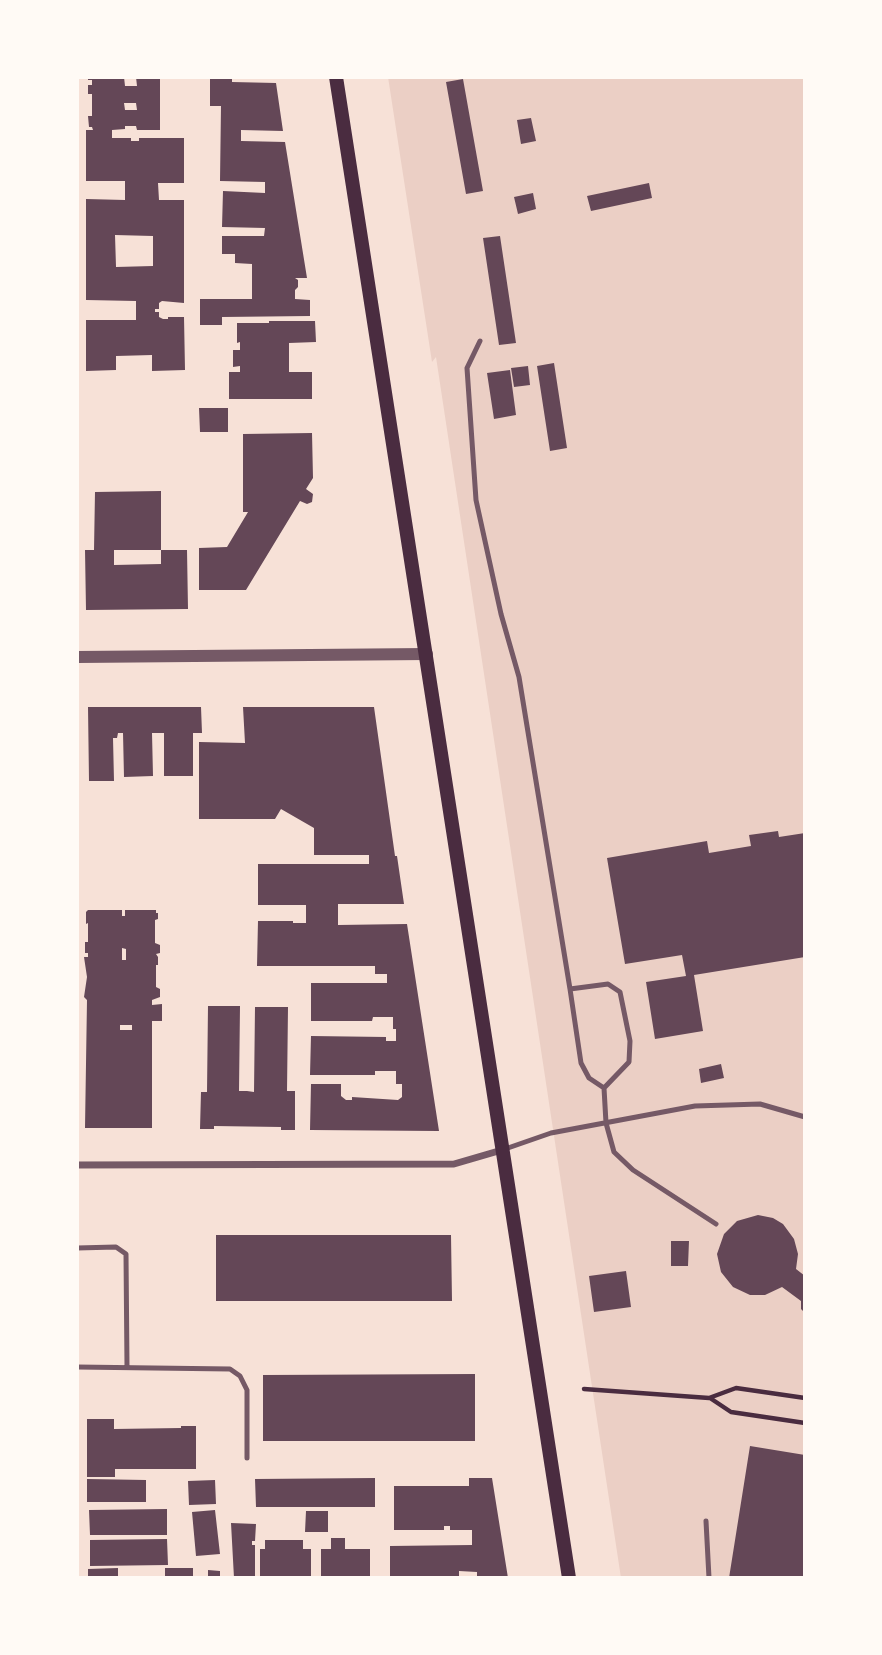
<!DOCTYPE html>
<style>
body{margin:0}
#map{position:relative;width:882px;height:1655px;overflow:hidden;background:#f7e1d7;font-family:"Crimson Pro",serif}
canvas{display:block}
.frame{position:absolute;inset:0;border:79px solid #fffaf5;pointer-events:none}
</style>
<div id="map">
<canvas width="882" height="1655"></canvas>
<div class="frame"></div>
</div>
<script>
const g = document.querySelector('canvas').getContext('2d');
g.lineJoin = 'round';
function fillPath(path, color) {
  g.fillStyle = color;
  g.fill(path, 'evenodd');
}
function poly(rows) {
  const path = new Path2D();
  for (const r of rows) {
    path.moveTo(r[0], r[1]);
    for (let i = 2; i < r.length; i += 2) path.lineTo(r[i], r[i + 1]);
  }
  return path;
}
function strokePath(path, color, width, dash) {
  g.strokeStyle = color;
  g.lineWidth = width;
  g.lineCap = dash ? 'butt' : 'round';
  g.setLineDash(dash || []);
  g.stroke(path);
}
fillPath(poly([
 [388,77,805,77,805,1578,621,1578,436,357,432,362]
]), '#ebcfc5');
fillPath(poly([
 [88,77,124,77,125,86,137,86,136,77,160,77,160,130,137,130,136,126,125,126,125,129,112,130,112,138,131,138,131,141,139,141,139,138,184,138,184,183,158,183,159,200,184,200,184,303,162,301,159,303,159,309,155,309,155,312,159,312,159,317,163,319,168,319,168,317,184,317,185,370,152,371,152,355,116,356,116,370,86,371,86,320,136,320,136,301,86,300,86,199,125,200,125,181,86,181,86,130,93,130,92,127,89,127,88,116,92,116,92,94,88,94,88,85,92,85,92,80,88,80],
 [124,103,136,103,137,110,125,110],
 [115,235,153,236,153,266,116,267],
 [210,79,232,79,232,82,276,83,283,131,241,130,241,141,285,142,307,278,295,278,298,280,298,287,295,290,295,299,310,300,310,316,222,317,222,325,200,325,200,299,252,299,252,264,235,263,235,254,222,254,222,236,264,236,265,228,222,227,223,191,265,193,265,182,220,181,221,106,210,106],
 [463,79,483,191,466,194,446,82],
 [531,118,536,141,521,144,517,120],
 [649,183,652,198,591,211,587,196],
 [533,193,536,209,518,214,514,197],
 [500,236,516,343,499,345,483,238],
 [269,321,315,321,316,342,289,343,289,372,312,372,312,399,229,399,229,372,240,372,240,366,233,367,233,350,240,350,240,342,237,343,237,323,269,323],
 [554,363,567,448,550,451,537,366],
 [528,366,530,385,514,387,511,368],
 [510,370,516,415,494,419,487,373],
 [199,408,228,408,228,432,200,432],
 [312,433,313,478,306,489,313,494,312,502,307,504,300,501,246,590,199,590,199,548,227,547,248,512,243,512,243,434],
 [161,491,161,550,114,550,114,565,161,564,161,550,187,550,188,609,86,610,85,550,94,550,95,492],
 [88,707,201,707,202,733,193,733,193,776,164,776,164,733,152,733,153,776,124,777,123,733,118,733,117,738,113,738,114,781,89,781],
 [243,707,374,707,395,856,397,856,404,904,338,904,338,925,407,924,439,1131,310,1130,311,1084,341,1084,341,1096,346,1100,352,1100,352,1097,398,1100,402,1097,402,1084,396,1084,396,1071,375,1071,375,1075,310,1075,311,1036,386,1037,386,1041,396,1041,396,1029,393,1029,393,1017,373,1017,372,1021,311,1021,311,983,387,983,387,974,375,974,375,966,257,966,258,921,293,921,293,923,306,923,306,905,258,905,258,864,369,864,369,855,314,855,314,828,281,809,275,819,199,819,199,742,245,743],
 [778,831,779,837,805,833,805,957,694,975,703,1031,655,1039,646,982,686,976,682,955,625,964,607,858,707,841,709,853,751,846,749,835],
 [88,910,122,910,122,916,125,916,125,910,156,910,156,913,158,913,158,919,155,920,155,943,160,945,160,953,156,954,158,957,158,965,156,965,156,987,160,989,160,997,152,1000,152,1005,162,1004,162,1021,152,1021,152,1128,85,1128,87,1000,84,997,87,977,84,957,88,957,88,953,85,953,85,942,88,942,88,923,86,924,86,912],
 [122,948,126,949,126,960,122,960],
 [120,1025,132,1025,132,1030,120,1030],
 [208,1006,240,1006,239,1091,247,1091,254,1092,255,1007,288,1007,287,1091,295,1091,295,1130,281,1130,281,1127,214,1126,214,1129,200,1129,201,1092,207,1092],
 [721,1064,724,1078,701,1083,699,1069],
 [758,1215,773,1218,783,1224,794,1239,798,1254,796,1269,805,1276,805,1313,801,1309,801,1301,782,1287,765,1295,750,1295,733,1287,721,1272,717,1254,724,1234,737,1221],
 [216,1235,451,1235,452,1301,216,1301],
 [671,1241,689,1241,688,1266,671,1266],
 [626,1271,631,1307,594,1312,589,1276],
 [475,1374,475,1441,263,1441,263,1375],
 [87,1419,114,1419,114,1429,181,1428,181,1426,196,1426,196,1469,115,1469,115,1477,87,1477],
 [750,1446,805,1455,805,1578,729,1578],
 [375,1478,375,1507,256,1507,255,1479],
 [469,1478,492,1478,508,1578,477,1578,477,1572,459,1571,459,1578,390,1578,390,1546,472,1545,472,1530,450,1530,450,1526,444,1526,444,1530,394,1530,394,1486,469,1486],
 [87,1479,146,1480,146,1502,87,1502],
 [215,1480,216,1504,189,1505,188,1481],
 [167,1509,167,1535,90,1535,89,1510],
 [215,1510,220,1554,196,1556,192,1512],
 [306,1511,328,1511,328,1532,305,1532],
 [231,1523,256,1524,255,1541,252,1541,252,1545,255,1545,255,1578,234,1578],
 [331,1538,345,1538,345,1549,370,1549,370,1578,321,1578,321,1549,331,1549],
 [167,1539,168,1565,90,1566,90,1540],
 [265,1540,303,1540,303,1549,311,1549,311,1578,260,1578,260,1549,265,1549],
 [118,1568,118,1578,88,1578,88,1569],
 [165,1568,193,1568,193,1578,165,1578],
 [208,1570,220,1571,220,1578,208,1578]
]), '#644757');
strokePath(poly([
 [584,1389,709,1398,736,1388,805,1398],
 [710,1398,731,1412,805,1423]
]), '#4a2c40', 4.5);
strokePath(poly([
 [480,341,467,368,476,500,501,614,519,677,570,989,608,984,620,992,630,1041,629,1062,604,1088,606,1123,614,1152,633,1170,716,1224],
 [570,989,581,1063,589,1078,604,1088],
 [505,1149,551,1133,695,1106,760,1104,805,1117],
 [77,1248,116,1247,126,1254,127,1367],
 [77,1367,230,1369,240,1376,247,1390,247,1458],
 [706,1521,709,1578]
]), '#755966', 5);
strokePath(poly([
 [77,1165,454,1164,502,1150]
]), '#755966', 7);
strokePath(poly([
 [77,657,427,654]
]), '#755966', 12);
strokePath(poly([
 [336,77,569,1578]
]), '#4a2c40', 14);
</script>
